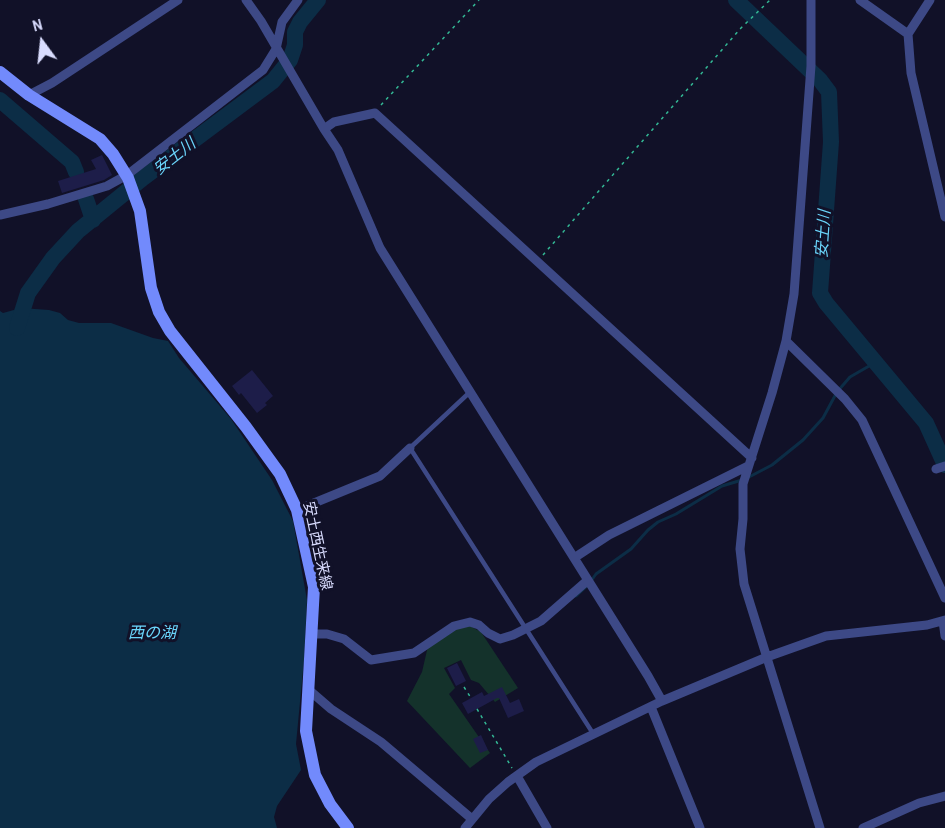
<!DOCTYPE html>
<meta charset="utf-8">
<style>
body{margin:0}
#map{position:relative;width:945px;height:828px;overflow:hidden;background:#111128;font-family:"Archivo Narrow",sans-serif}
canvas{display:block}
.north{position:absolute;left:12px;top:12px;width:60px;height:60px;-webkit-text-stroke:4px #111128;paint-order:stroke;rotate:345deg;font-size:16px;font-weight:700;line-height:24px;text-align:center;color:#d9dcfe}
.north::after{content:'';display:block;margin:auto;width:21px;height:27px;background:#d9dcfe;clip-path:polygon(50% 0,100% 100%,50% 72%,0 100%)}
</style>
<div id="map">
<canvas width="945" height="828"></canvas>
<div class="north">N</div>
</div>
<script>
const g = document.querySelector('canvas').getContext('2d');
g.lineJoin = 'round';
function fillPath(path, color) {
  g.fillStyle = color;
  g.fill(path, 'evenodd');
}
function poly(rows) {
  const path = new Path2D();
  for (const r of rows) {
    path.moveTo(r[0], r[1]);
    for (let i = 2; i < r.length; i += 2) path.lineTo(r[i], r[i + 1]);
  }
  return path;
}
function strokePath(path, color, width, dash) {
  g.strokeStyle = color;
  g.lineWidth = width;
  g.lineCap = dash ? 'butt' : 'round';
  g.setLineDash(dash || []);
  g.stroke(path);
}
function write(font, color, halo, rows, align = 'center') {
  g.font = font + ' "Archivo Narrow","Noto Sans JP",sans-serif';
  g.lineWidth = 6;
  g.setLineDash([]);
  g.textBaseline = 'middle';
  g.strokeStyle = halo;
  g.fillStyle = color;
  for (const [text, x, y, turn = 0] of rows) {
    g.save();
    g.translate(x, y);
    g.rotate((+turn || 0) * Math.PI / 180);
    g.textAlign = isNaN(turn) ? turn : align;
    if (halo) g.strokeText(text, 0, 0);
    g.fillText(text, 0, 0);
    g.restore();
  }
}
fillPath(poly([
 [468,625,481,632,518,688,495,702,479,683,471,680,461,660,444,668,455,688,449,694,490,753,470,768,407,701,422,672,428,646,453,629]
]), '#14322b');
fillPath(poly([
 [21,308,49,310,60,313,68,320,79,323,111,323,153,338,168,341,179,358,231,419,272,480,293,521,307,600,304,660,296,744,301,770,277,806,274,817,277,828,0,828,0,311,3,313]
]), '#0c2d46');
strokePath(poly([
 [749,477,772,465,803,440,823,418,837,392,850,377,876,362],
 [591,581,596,574,631,549,648,530,658,522,676,514,722,486,742,480],
 [576,596,587,586]
]), '#0c2d46', 3);
strokePath(poly([
 [736,0,820,80,829,92,831,142,820,293,826,303,926,423,945,465],
 [0,100,72,162,76,172],
 [86,199,93,220],
 [17,328,28,293,53,258,78,231,143,178,273,81,290,60,295,45,295,32,300,22,318,0]
]), '#0c2d46', 16);
fillPath(poly([
 [102,155,112,175,104,180,62,193,58,181,96,169,91,160],
 [252,370,273,396,265,403,267,405,257,413,241,393,239,395,232,386],
 [457,663,466,681,456,686,447,668],
 [502,687,510,703,519,699,524,711,508,718,499,698,497,698,468,714,462,703,482,692,484,696],
 [481,735,488,750,480,753,473,739]
]), '#1d1d49');
strokePath(poly([
 [381,105,479,0],
 [543,255,741,28,770,0],
 [464,687,471,698],
 [477,709,512,768]
]), '#33b895', 1.5, [3, 4.5]);
strokePath(poly([
 [470,392,410,448,594,735]
]), '#3d4986', 4.5);
strokePath(poly([
 [246,0,261,21,324,129,338,150,380,248,648,676,662,701],
 [811,0,811,66,794,294,786,341,772,393,743,484,743,519,740,549,744,584,820,828],
 [860,0,908,34],
 [930,0,908,34,911,73,945,217],
 [29,95,52,83,178,0],
 [324,129,334,122,375,113,752,458],
 [0,215,48,204,107,186,127,175,263,70,276,49,282,22,298,0],
 [786,341,845,399,862,420,945,598],
 [936,469,945,466],
 [297,510,380,476,410,448],
 [574,558,609,535,748,466],
 [943,621,945,636],
 [312,634,327,634,344,639,371,660,414,653,454,626,470,622,479,625,488,633,500,639,513,635,541,621,588,580],
 [309,690,331,709,381,742,472,819],
 [651,707,700,828],
 [517,776,547,828],
 [465,828,489,799,508,782,536,762,662,701,767,657,826,636,927,625,945,620],
 [863,828,919,803,945,796]
]), '#3d4986', 9);
strokePath(poly([
 [0,72,29,95,100,139,113,154,128,178,140,211,151,288,159,312,170,331,246,427,280,474,297,510,314,587,306,731,315,775,330,804,348,828]
]), '#728afc', 12);
write('15px', '#d9dcfe', '#111128', [
 ["安土西生来線",317,546,78]
]);
write('italic 16px', '#6ad5fb', '#111128', [
 ["安土川",175,157,-38],
 ["安土川",824,234,-86],
 ["西の湖",152,634]
]);
</script>
